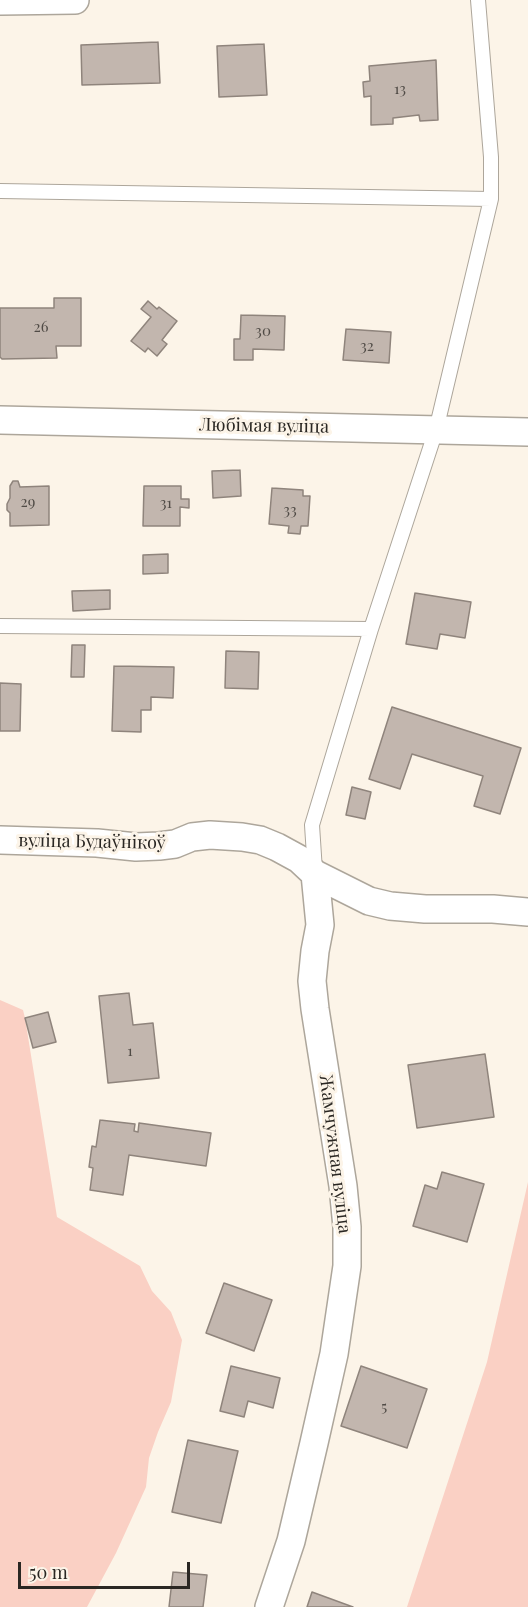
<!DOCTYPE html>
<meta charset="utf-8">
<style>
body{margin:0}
#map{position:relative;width:528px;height:1607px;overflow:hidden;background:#fcf4e8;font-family:"Playfair Display",serif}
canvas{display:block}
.scale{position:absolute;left:18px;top:1562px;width:172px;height:27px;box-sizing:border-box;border:3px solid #2a2723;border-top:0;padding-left:8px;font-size:18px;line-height:21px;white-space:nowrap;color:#2a2723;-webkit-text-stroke:4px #fcf4e8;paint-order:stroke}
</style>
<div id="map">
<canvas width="528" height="1607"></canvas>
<div class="scale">50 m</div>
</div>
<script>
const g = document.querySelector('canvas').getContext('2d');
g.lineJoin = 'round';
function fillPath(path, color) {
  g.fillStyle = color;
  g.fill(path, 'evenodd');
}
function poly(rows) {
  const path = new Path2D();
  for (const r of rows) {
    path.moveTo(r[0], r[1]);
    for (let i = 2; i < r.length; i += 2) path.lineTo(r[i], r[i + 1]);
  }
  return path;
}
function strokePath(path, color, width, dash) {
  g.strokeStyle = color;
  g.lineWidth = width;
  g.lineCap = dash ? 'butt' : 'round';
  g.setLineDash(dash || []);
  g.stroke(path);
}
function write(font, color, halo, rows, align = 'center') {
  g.font = font + ' "Playfair Display",serif';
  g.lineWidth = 6;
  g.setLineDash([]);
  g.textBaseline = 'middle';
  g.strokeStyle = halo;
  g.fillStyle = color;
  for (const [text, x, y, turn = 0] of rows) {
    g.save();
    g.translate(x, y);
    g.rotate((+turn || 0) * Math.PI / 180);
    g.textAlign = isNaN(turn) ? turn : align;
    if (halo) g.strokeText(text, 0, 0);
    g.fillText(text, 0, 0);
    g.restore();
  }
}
fillPath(poly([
 [0,1000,23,1010,25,1018,57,1217,140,1266,152,1291,171,1312,182,1340,171,1402,158,1432,149,1458,146,1487,116,1553,87,1607,0,1607],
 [528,1182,528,1607,407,1607,487,1362]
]), '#fad0c4');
const building = poly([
 [158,42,160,83,82,85,81,45,158,42],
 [264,44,267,95,219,97,217,46,264,44],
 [436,60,438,120,420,121,419,115,393,118,393,124,371,125,371,96,364,97,363,82,370,81,369,66,436,60],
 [54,298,81,298,81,346,56,346,57,358,2,359,0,357,0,308,54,308,54,298],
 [148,301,157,309,159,307,177,321,162,340,167,344,157,356,148,348,145,352,131,341,151,317,141,309,148,301],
 [241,315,285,316,284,350,253,349,253,360,234,360,234,339,240,339,241,315],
 [346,329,391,332,389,363,343,360,346,329],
 [240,470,241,496,213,498,212,471,240,470],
 [13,481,18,481,20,487,49,486,49,525,10,526,10,513,7,510,7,504,10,498,10,486,13,481],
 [144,486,181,486,181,499,189,499,189,508,180,507,180,526,143,526,144,486],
 [272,488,303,490,303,496,310,496,308,526,301,526,300,534,288,533,289,526,269,524,272,488],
 [168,554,168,573,143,574,143,555,168,554],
 [110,590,110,609,73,611,72,591,110,590],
 [415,593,471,602,465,638,440,634,437,649,406,644,415,593],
 [72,645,85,645,84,677,71,677,72,645],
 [226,651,259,652,258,689,225,688,226,651],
 [114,666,174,667,173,698,151,697,151,710,141,710,141,732,112,731,114,666],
 [0,683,21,684,20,731,0,731,0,683],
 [392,707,521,748,500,814,474,806,483,776,412,754,400,789,369,779,392,707],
 [352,787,371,792,365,819,346,815,352,787],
 [129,993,133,1025,153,1023,159,1078,108,1083,99,996,129,993],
 [48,1012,56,1042,33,1048,25,1018,48,1012],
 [485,1054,494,1117,417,1128,408,1065,485,1054],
 [100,1120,135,1124,134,1131,138,1132,139,1123,211,1133,206,1166,129,1155,123,1195,90,1190,93,1168,89,1167,92,1146,96,1147,100,1120],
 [442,1172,484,1184,467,1242,413,1226,425,1185,437,1189,442,1172],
 [224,1283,272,1300,254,1351,206,1333,224,1283],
 [231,1366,280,1378,273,1408,248,1401,244,1417,220,1411,231,1366],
 [361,1366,427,1389,407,1448,341,1426,361,1366],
 [188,1440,238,1451,221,1523,172,1512,188,1440],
 [173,1572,207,1575,203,1607,169,1607,173,1572],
 [312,1592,353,1607,307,1607,312,1592]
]);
fillPath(building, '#c2b6ae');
strokePath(building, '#8f847c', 1.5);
const lane = poly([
 [0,191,491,199],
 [0,626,371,629,436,430,491,199,491,157,478,0],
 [315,871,312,825,371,629]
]);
const street = poly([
 [0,1,75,0],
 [0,420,528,432],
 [0,840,97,843,136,847,159,846,175,844,192,837,210,835,242,837,260,840,277,847,299,859,315,874,369,901,390,906,425,909,493,909,528,912],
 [269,1607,291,1541,314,1443,334,1354,347,1266,347,1227,343,1186,315,1009,312,981,315,951,320,925,315,874]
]);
strokePath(lane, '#ada69b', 16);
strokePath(street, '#ada69b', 30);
strokePath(lane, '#fff', 14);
strokePath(street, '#fff', 27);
write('15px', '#504b46', null, [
 ["13",400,89],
 ["26",41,327],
 ["30",263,331],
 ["32",367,346],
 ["29",28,502],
 ["31",166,503],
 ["33",290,510],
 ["1",130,1051],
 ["5",384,1407]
]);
write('18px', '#2a2723', '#fcf4e8', [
 ["Любімая вуліца",264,426,1],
 ["вуліца Будаўнікоў",92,842,1],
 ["Жамчужная вуліца",335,1154,83]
]);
</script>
